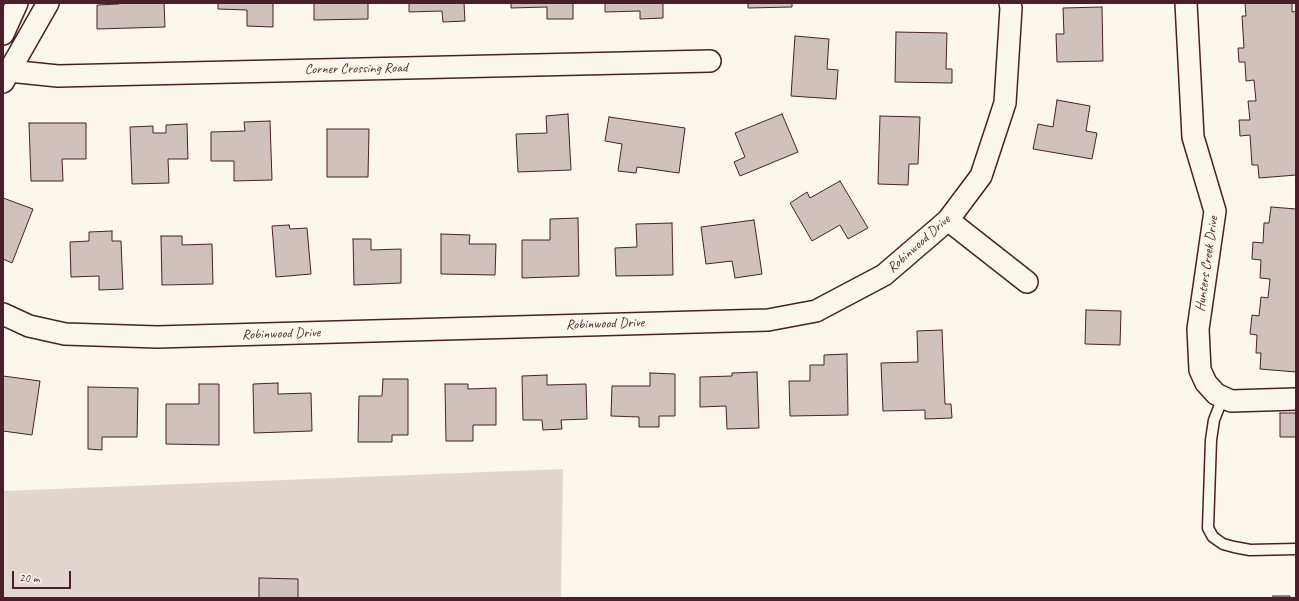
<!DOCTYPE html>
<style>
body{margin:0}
#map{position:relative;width:1299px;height:601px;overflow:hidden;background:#fbf7ec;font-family:Caveat,sans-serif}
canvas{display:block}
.frame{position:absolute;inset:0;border:4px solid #4a1f2b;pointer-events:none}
.scale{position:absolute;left:12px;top:571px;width:59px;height:18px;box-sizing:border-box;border:2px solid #4a1f2b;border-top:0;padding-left:5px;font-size:12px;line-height:14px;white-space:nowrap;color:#4a1f2b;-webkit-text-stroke:3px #fbf7ec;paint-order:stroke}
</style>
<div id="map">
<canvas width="1299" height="601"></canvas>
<div class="frame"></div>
<div class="scale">20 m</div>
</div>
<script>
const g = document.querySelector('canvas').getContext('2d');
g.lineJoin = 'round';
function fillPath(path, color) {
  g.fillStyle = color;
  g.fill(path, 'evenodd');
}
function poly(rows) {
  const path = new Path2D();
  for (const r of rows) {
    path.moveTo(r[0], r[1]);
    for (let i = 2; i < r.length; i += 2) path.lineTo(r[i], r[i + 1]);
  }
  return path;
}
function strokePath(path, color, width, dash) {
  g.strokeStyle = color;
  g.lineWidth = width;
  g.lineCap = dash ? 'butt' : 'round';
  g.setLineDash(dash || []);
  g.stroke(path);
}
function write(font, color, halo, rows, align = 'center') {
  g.font = font + ' Caveat,sans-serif';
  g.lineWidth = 3;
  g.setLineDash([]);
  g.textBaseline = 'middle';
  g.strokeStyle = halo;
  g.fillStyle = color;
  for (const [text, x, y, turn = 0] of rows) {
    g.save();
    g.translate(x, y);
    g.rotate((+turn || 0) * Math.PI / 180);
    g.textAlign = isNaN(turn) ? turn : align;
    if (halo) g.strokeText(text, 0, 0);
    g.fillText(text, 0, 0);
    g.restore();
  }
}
fillPath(poly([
 [563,469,561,598,3,598,3,491]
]), '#e2d7d0');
const building = poly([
 [119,3,164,3,165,27,97,29,97,5,119,4,119,3],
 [218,3,273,3,273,27,247,26,247,10,218,9,218,3],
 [314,3,368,3,368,19,314,20,314,3],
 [409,3,464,3,465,21,443,22,442,11,409,12,409,3],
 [511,3,573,3,573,19,547,19,547,7,511,8,511,3],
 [605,3,663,3,663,18,640,19,640,11,605,12,605,3],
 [748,3,792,3,792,7,748,8,748,3],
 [1245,3,1292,3,1292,12,1296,11,1296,175,1259,178,1258,165,1252,165,1250,135,1240,136,1239,120,1250,120,1248,101,1256,101,1254,80,1246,81,1245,62,1239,62,1238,48,1244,48,1242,16,1246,16,1245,3],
 [1102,7,1103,61,1057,62,1056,34,1064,34,1063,8,1102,7],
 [896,32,947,33,946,69,952,69,952,83,895,82,896,32],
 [795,36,829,39,827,69,838,70,836,99,791,96,795,36],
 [1057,100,1090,106,1086,131,1097,133,1092,159,1033,149,1038,124,1053,127,1057,100],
 [568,114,571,170,518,172,516,134,547,133,546,116,568,114],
 [782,114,798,152,740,176,734,162,745,157,735,133,782,114],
 [880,116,920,117,918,164,909,164,908,185,878,184,880,116],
 [609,117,685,128,679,173,637,167,636,173,618,171,622,144,605,141,609,117],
 [270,121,272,180,234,181,234,161,211,161,211,132,245,131,244,122,270,121],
 [29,123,86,123,86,159,62,159,63,181,31,181,29,123],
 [187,124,188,159,168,159,169,183,132,184,130,127,153,126,153,133,166,133,166,125,187,124],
 [327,129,369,129,368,177,327,177,327,129],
 [840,181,868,228,848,239,840,225,812,241,790,203,807,192,810,198,840,181],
 [3,198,33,209,12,263,3,259,3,198],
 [1271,207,1296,209,1296,372,1260,369,1261,353,1256,353,1257,335,1250,334,1252,315,1259,316,1261,297,1268,298,1270,279,1260,278,1261,260,1252,259,1253,242,1263,243,1264,223,1269,223,1271,207],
 [578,218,579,276,522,278,522,240,550,240,550,219,578,218],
 [754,220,762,274,735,278,732,261,706,264,701,227,754,220],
 [672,223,673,275,616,276,615,248,637,247,636,224,672,223],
 [289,225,290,229,307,228,311,274,276,277,272,226,289,225],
 [112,231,112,241,121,241,123,289,99,290,99,276,71,277,70,242,89,241,89,232,112,231],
 [441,234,470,235,469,244,496,244,495,275,441,274,441,234],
 [161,236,182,236,182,245,212,244,213,284,162,285,161,236],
 [353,239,371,239,371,250,401,249,401,283,354,285,353,239],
 [1086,310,1121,311,1120,345,1085,344,1086,310],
 [942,330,945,404,951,404,952,418,925,419,925,410,883,411,881,363,918,362,917,331,942,330],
 [847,354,848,415,790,416,789,381,810,381,810,365,824,365,824,355,847,354],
 [757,372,759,428,727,429,726,406,700,407,700,377,732,376,732,373,757,372],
 [650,373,675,374,675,416,659,416,659,427,639,427,639,417,611,416,612,386,650,386,650,373],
 [547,375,547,385,586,384,587,419,561,420,562,429,543,430,542,420,523,420,522,376,547,375],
 [3,376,40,381,32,435,3,431,3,376],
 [383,379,408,379,408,435,392,435,392,442,358,442,359,396,382,396,383,379],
 [278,383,278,394,311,393,312,431,254,433,253,384,278,383],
 [199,384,219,384,219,445,166,444,166,404,199,404,199,384],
 [445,384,468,384,468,389,496,388,496,425,473,425,473,441,446,441,445,384],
 [88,387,138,388,137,437,102,437,102,450,88,449,88,387],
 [1280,413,1296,413,1296,437,1280,437,1280,413],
 [259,578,298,579,298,598,259,598,259,578],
 [1273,596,1290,596,1290,598,1273,598,1273,596]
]);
fillPath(building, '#cfc2bc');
strokePath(building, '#4a1f2b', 1);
const service = poly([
 [1223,397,1214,420,1211,440,1208,528,1213,537,1223,544,1234,547,1250,550,1296,549]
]);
const minor = poly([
 [1186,3,1193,137,1215,211,1198,329,1200,370,1206,383,1216,394,1231,401,1296,399],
 [3,34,17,3],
 [3,69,9,71,58,76,710,61],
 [3,82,48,3],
 [948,220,1027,282],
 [3,314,29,326,65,334,157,337,768,320,816,311,884,275,948,220,981,176,1005,103,1011,8,1010,3]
]);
strokePath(service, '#4a1f2b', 13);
strokePath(minor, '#4a1f2b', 24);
strokePath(service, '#fbf7ec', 10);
strokePath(minor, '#fbf7ec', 21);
write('14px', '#4a1f2b', '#fbf7ec', [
 ["Corner Crossing Road",356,69,-1],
 ["Robinwood Drive",919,244,-42],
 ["Hunters Creek Drive",1207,264,-82],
 ["Robinwood Drive",605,324,-2],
 ["Robinwood Drive",281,334,-2]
]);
</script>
